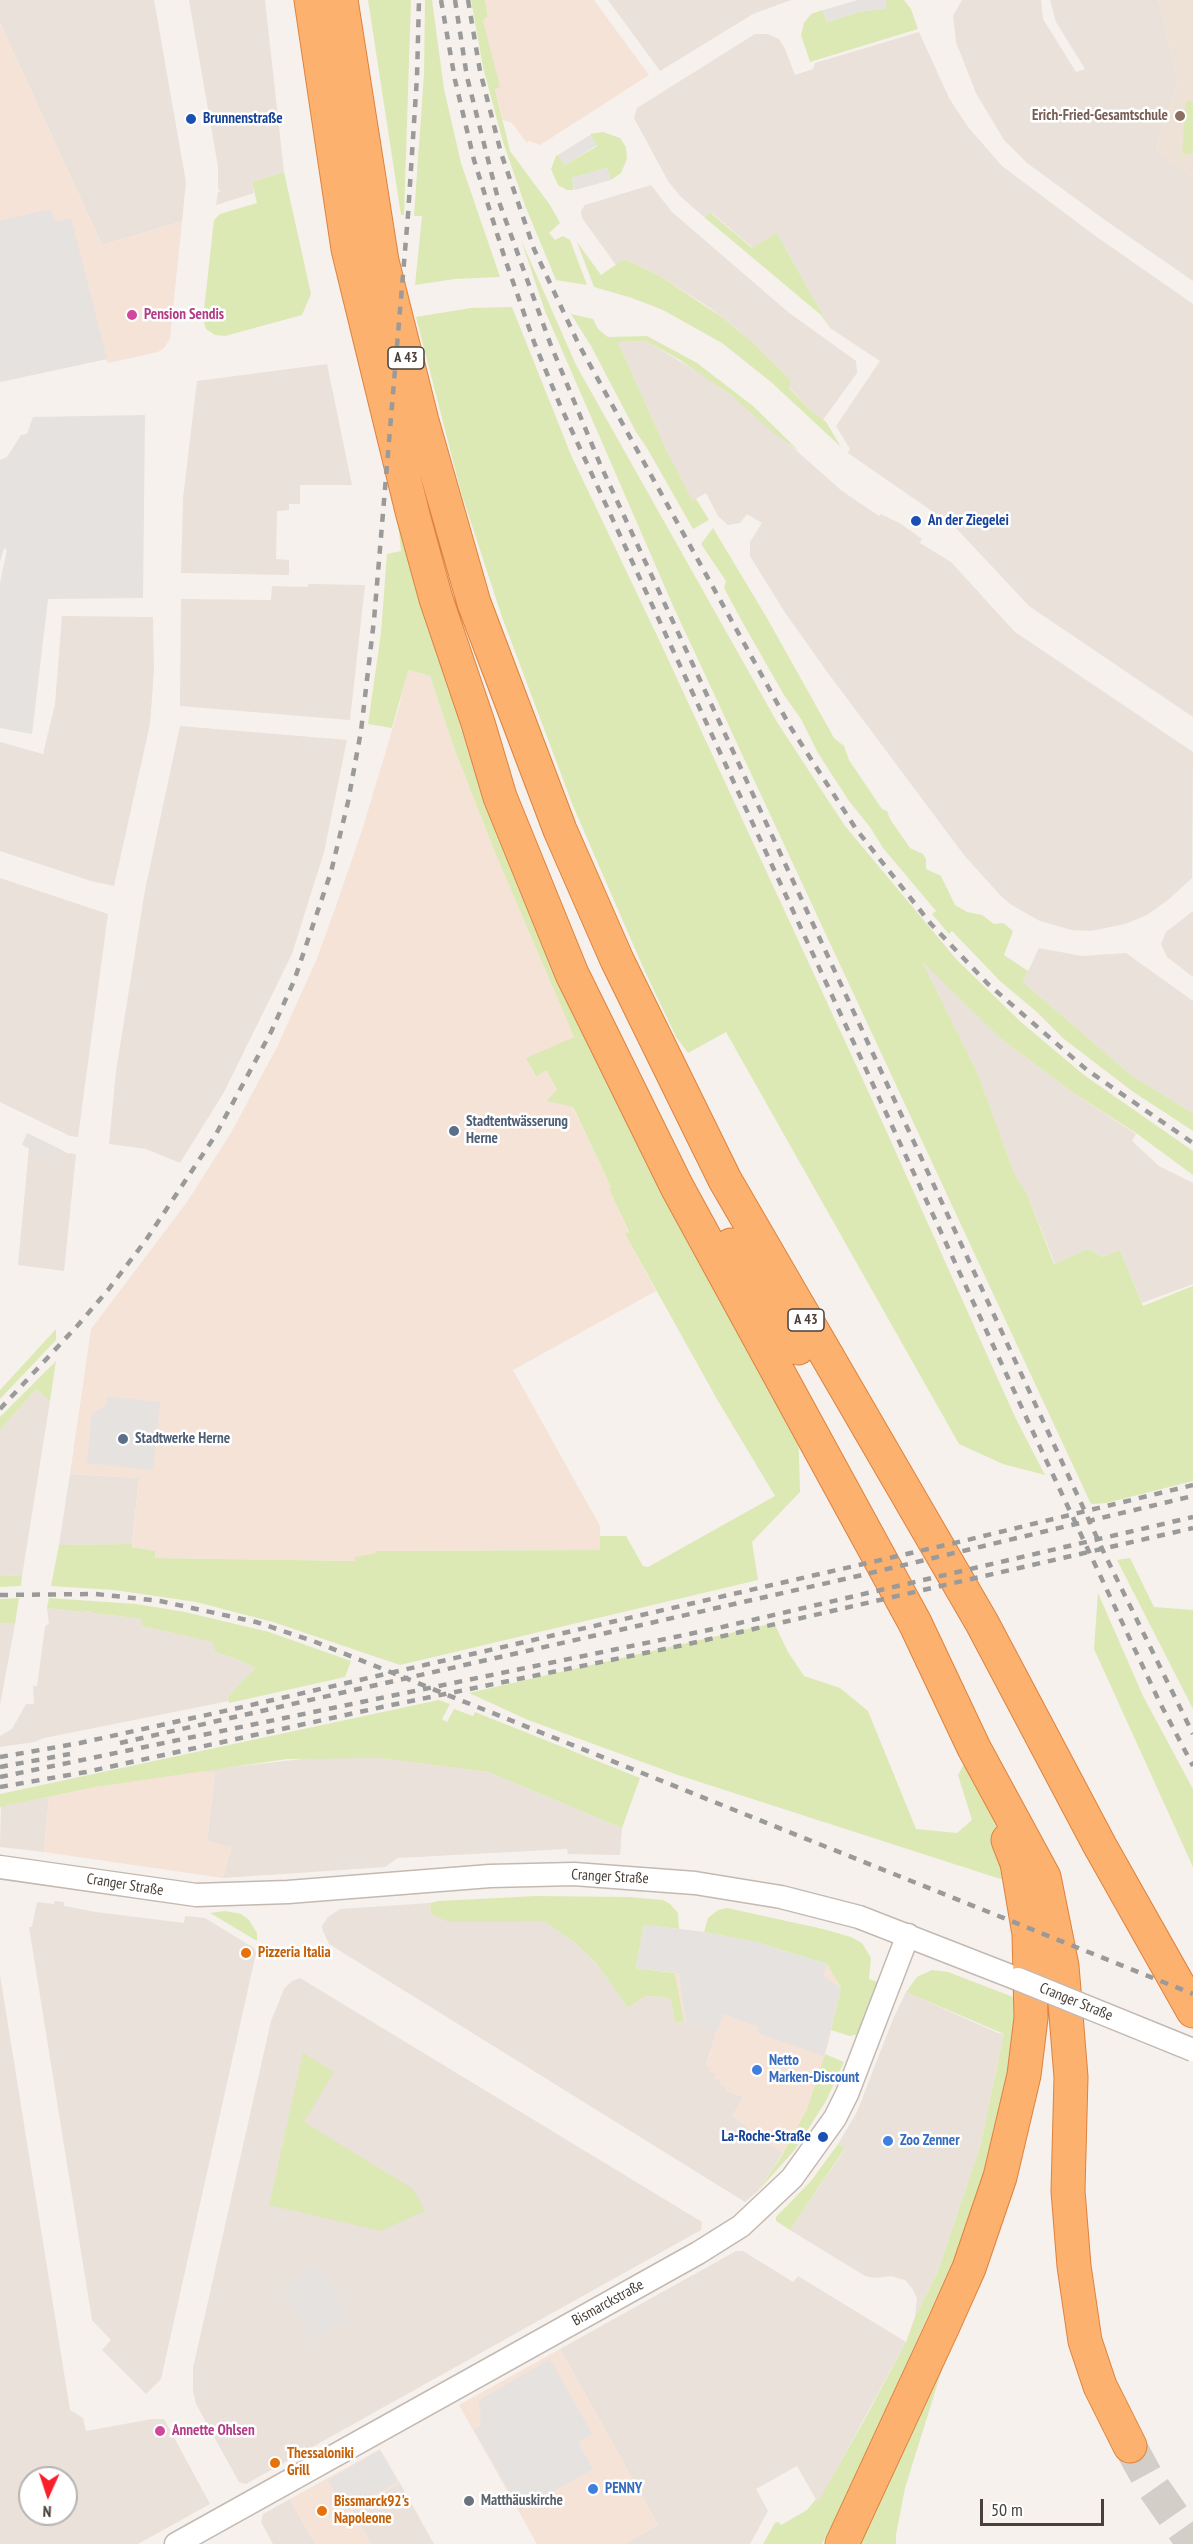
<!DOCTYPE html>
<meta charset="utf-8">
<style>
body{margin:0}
#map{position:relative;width:1193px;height:2544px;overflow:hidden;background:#f6f1ec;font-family:"PT Sans Narrow",sans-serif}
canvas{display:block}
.north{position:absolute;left:18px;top:2466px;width:60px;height:60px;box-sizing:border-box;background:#fff;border:2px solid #b7b3b0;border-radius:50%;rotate:183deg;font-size:16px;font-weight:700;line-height:24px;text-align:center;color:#4a4039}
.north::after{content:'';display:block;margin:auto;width:21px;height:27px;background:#f8202b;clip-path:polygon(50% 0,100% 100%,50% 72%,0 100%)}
.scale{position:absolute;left:980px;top:2499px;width:124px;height:27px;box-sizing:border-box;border:3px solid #4a4039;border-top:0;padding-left:8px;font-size:18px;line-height:21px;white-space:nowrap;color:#4a4039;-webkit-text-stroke:4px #fff;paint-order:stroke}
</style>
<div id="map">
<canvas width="1193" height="2544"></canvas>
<div class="north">N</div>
<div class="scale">50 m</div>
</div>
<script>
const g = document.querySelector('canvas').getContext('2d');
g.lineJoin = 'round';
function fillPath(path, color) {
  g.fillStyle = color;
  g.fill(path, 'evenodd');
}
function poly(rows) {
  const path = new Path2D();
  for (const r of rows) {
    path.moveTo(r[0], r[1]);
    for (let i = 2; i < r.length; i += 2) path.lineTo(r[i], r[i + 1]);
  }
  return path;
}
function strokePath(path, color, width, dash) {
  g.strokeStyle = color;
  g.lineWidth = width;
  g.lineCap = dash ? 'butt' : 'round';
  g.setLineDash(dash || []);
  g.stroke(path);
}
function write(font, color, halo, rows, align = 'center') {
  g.font = font + ' "PT Sans Narrow",sans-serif';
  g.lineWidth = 5;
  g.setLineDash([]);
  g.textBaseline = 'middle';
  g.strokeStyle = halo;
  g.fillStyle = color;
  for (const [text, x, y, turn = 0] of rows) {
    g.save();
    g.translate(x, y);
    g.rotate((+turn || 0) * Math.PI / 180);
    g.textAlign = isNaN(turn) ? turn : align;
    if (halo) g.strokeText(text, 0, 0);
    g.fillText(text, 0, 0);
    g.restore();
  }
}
fillPath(poly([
 [0,0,154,0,186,182,182,221,102,245,0,23],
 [189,0,265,0,284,172,252,182,254,193,216,205,218,192,221,191,218,189,218,167],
 [608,0,791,0,753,14,660,71],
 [962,0,1041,0,1043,19,1076,72,1085,69,1056,22,1050,0,1159,0,1178,83,1156,150,1193,176,1193,281,1105,220,1027,163,1004,140,976,93,956,42,953,16],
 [919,32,949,98,968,127,1002,166,1094,235,1193,304,1193,717,1029,606,955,527,848,453,850,449,836,426,880,361,830,328,777,233,753,248,712,213,704,217,680,196,668,181,634,118,637,108,755,34,768,34,779,39,785,49,795,75,813,69,815,63],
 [651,185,672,212,788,312,856,361,857,373,823,420,808,408,789,387,791,381,738,330,710,308,660,276,624,259,616,265,582,218,581,211,585,205],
 [646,341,703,375,746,406,842,491,879,516,881,514,901,524,922,539,920,543,951,562,1015,632,1193,752,1192,878,1168,900,1147,915,1125,924,1091,931,1072,930,1040,921,1010,904,999,894,964,855,825,669,784,611,750,556,750,542,762,523,747,514,740,523,728,525,718,516,706,493,692,501,666,449,618,342],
 [327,364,352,485,300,485,300,504,289,504,289,510,277,511,276,559,289,560,289,575,181,573,183,498,197,381],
 [308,584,365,585,350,720,180,706,181,599,271,600,272,586,308,587],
 [62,616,153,617,154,671,150,724,114,886,91,881,0,851,0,742,43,754,55,704],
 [180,726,347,740,324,852,292,954,224,1092,180,1163,146,1149,109,1144,116,1071,145,890],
 [0,878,108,914,78,1137,70,1136,0,1102],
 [1193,911,1193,977,1167,957,1161,944,1166,932],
 [1039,948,1082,956,1126,953,1193,1001,1193,1113,1132,1076,1023,982],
 [921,959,1001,1039,1075,1094,1136,1134,1132,1141,1159,1166,1193,1183,1193,1284,1142,1303,1120,1250,1103,1257,1088,1249,1055,1264,1028,1196,1014,1173,978,1074],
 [56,1147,67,1153,76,1154,64,1271,18,1265,29,1148,50,1158],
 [36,1389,50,1401,22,1576,0,1575,0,1430],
 [70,1474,139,1478,132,1544,59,1545],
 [47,1608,81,1612,93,1611,93,1613,143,1619,142,1626,214,1642,215,1652,239,1660,255,1668,228,1697,229,1701,44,1738,34,1742,0,1747,0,1736,12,1729,26,1704,34,1704,33,1686,37,1686,45,1627,49,1623],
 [0,1623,15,1624,0,1705],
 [311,1758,380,1758,488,1772,622,1828,620,1855,568,1854,567,1849,398,1858,385,1867,223,1878,231,1848,207,1841,215,1772,207,1773,207,1770],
 [49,1797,44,1852,0,1847,1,1806],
 [55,1901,64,1902,64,1906,96,1912,184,1923,185,1916,205,1918,254,1948,256,1953,161,2379,146,2394,102,2350,111,2340,92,2320,29,1927,32,1927,37,1902,54,1904],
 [430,1903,431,1914,544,1921,575,1943,596,1963,628,2008,645,1996,664,1997,671,2000,675,2023,684,2021,716,2033,706,2065,711,2067,726,2088,726,2091,744,2097,732,2116,783,2153,757,2192,745,2202,329,1944,323,1931,322,1926,328,1917,340,1909],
 [0,1975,70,2410,83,2418,86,2431,152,2419,164,2419,210,2504,138,2544,0,2544],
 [30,2478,66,2478,66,2514,30,2514],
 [300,1978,702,2222,701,2230,246,2484,239,2482,196,2404,193,2391,193,2368,271,2021,284,1989,292,1981],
 [304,2053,313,2106,303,2121,269,2205],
 [906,1992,998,2033,1004,2034,980,2147,938,2271,915,2317,917,2298,912,2288,905,2280,891,2276,874,2278,865,2276,790,2230,845,2149,838,2144,857,2112,893,2019],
 [736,2251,743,2251,793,2282,798,2276,906,2342,818,2503,797,2466,756,2489,768,2511,750,2544,624,2544,658,2525,560,2349],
 [400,2483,434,2544,371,2544,352,2510],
 [290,2499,315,2544,273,2544,261,2522,263,2514]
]), '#e9e1da');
fillPath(poly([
 [485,0,594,0,649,75,540,145,529,141,527,143,512,123,503,120,495,88,499,87,483,20,488,17],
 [0,23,102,245,182,221,170,339,164,348,158,352,108,363,106,359,0,382],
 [407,670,430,676,454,748,496,855,574,1037,527,1058,535,1077,546,1070,557,1091,546,1101,572,1106,611,1187,609,1189,629,1233,625,1234,656,1291,513,1370,600,1526,600,1550,377,1551,377,1553,356,1557,355,1561,155,1558,155,1551,132,1547,139,1478,70,1474,91,1329,187,1202,232,1131,277,1047,316,961,336,906,364,824,399,707],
 [207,1770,207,1773,215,1771,207,1841,232,1847,223,1878,44,1852,49,1797,96,1787],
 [644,1925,704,1932,827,1964,841,1988,827,2048,807,2109,783,2153,732,2116,744,2097,725,2091,726,2088,720,2085,721,2081,714,2079,716,2074,709,2072,711,2067,706,2066,716,2033,684,2021,675,1973],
 [560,2349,658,2525,624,2544,537,2544,459,2405],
 [380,2449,400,2483,352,2510,371,2544,315,2544,290,2499]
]), '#f6e3d8');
fillPath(poly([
 [1159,0,1193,0,1193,176,1156,150,1178,83]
]), '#eee2d6');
fillPath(poly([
 [368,0,411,0,404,215,401,215],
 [425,0,432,0,444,89,461,163,500,277,455,279,415,285,422,216,414,216,424,74],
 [471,0,485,0,488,17,483,20,500,87,495,89,510,151,550,205,560,223,549,233,555,240,563,236,570,240,587,285,556,280,526,208,503,142,483,67],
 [886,0,904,0,911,9,918,29,810,62,801,35,804,23,811,14,823,10,827,22,859,12,886,8],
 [1186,101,1193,101,1193,154,1182,153],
 [603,132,620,138,626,147,627,159,621,173,611,180,607,168,572,178,574,190,567,190,558,185,551,169,556,156,558,155,565,165,597,146,590,134],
 [284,172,311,294,302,315,225,336,215,335,206,329,203,319,214,220,220,214,257,203,252,182],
 [711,213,752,248,777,233,830,328,821,315,704,217],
 [521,240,576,365,777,722,845,826,957,960,1022,1023,1084,1075,1193,1151,1193,1175,1136,1133,1075,1094,1001,1039,922,961,978,1074,1014,1173,1028,1196,1054,1264,1088,1249,1103,1257,1120,1250,1143,1306,1193,1286,1193,1481,1106,1503,1091,1504,674,608,545,311],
 [577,242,601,275,624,259,660,276,723,318,752,342,791,381,789,388,808,408,826,422,841,447,771,382,722,343,663,310,632,298,594,287],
 [512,307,571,455,661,644,875,1106,1015,1417,1045,1475,1003,1464,959,1444,726,1032,688,1053,676,1037,642,965,573,806,502,617,461,492,416,317,471,308],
 [571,314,593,319,598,329,608,337,647,336,697,363,753,406,799,451,775,434,731,395,680,360,646,341,618,342,666,449,692,500,696,499,709,520,693,529,647,448,636,432,591,346],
 [396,505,451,675,798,1423,800,1492,752,1542,758,1580,400,1665,273,1622,196,1602,114,1590,51,1586,59,1545,132,1544,132,1547,155,1551,155,1558,355,1561,355,1557,376,1553,376,1551,600,1550,600,1536,626,1536,643,1566,648,1567,775,1496,718,1401,625,1234,629,1232,609,1189,611,1187,573,1107,546,1101,557,1090,546,1070,536,1077,526,1058,574,1037,496,855,454,748,430,676,408,670,392,728,368,724,381,633,387,554,401,551],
 [713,528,767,618,834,738,844,746,849,760,882,809,887,811,890,819,910,848,923,854,926,859,926,869,941,876,955,905,967,912,982,915,994,924,1003,923,1013,931,1004,955,1028,971,1023,982,1132,1076,1193,1113,1193,1131,1132,1091,1064,1039,1038,1013,1000,981,952,931,949,934,932,914,936,911,883,848,870,827,849,801,818,753,801,719,784,695,744,625,724,588,726,581,701,544],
 [56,1329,56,1340,0,1399,0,1390],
 [56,1361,50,1401,36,1389,0,1430,0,1417],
 [1130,1558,1154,1607,1193,1610,1193,1709,1117,1560],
 [0,1575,22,1576,21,1586,0,1587],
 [1098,1593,1143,1696,1193,1789,1193,1867,1094,1649],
 [19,1598,15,1624,0,1623,0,1599],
 [49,1598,136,1604,185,1612,269,1632,351,1661,345,1677,229,1703,228,1697,255,1668,239,1660,215,1652,213,1642,142,1626,142,1619,93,1613,93,1611,81,1612,47,1608],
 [774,1623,788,1652,804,1676,840,1688,868,1711,916,1829,957,1833,972,1820,958,1775,970,1753,992,1811,1013,1883,678,1775,528,1720,469,1693],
 [439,1700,450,1704,442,1719,447,1722,454,1709,473,1716,475,1712,640,1778,622,1828,488,1772,380,1758,287,1759,96,1787,0,1807,0,1794],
 [536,1896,629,1897,663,1900,670,1904,678,1913,679,1929,644,1925,636,1968,675,1973,684,2021,675,2023,671,2000,664,1997,645,1996,628,2008,596,1963,575,1943,544,1921,449,1922,431,1914,430,1903,438,1901],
 [727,1908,823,1929,851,1937,862,1943,871,1958,869,1979,878,1982,860,2034,850,2036,831,2030,841,1988,827,1964,759,1943,704,1932,708,1918,718,1910],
 [225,1911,241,1914,249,1920,257,1933,257,1941,210,1913],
 [932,1970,948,1972,1021,2000,1003,2120,964,2234,953,2261,844,2502,822,2544,763,2544,775,2523,779,2522,781,2525,807,2510,816,2499,818,2502,867,2415,906,2342,915,2317,938,2271,980,2147,1004,2034,906,1992,917,1977],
 [303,2053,334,2072,304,2122,413,2189,425,2211,381,2231,269,2205],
 [825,2054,844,2062,826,2101,794,2151,757,2192,781,2157,807,2109],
 [838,2144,845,2148,790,2230,776,2221,776,2217,811,2181],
 [961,2309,905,2488,896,2535,896,2544,852,2544]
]), '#dce9b5');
fillPath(poly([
 [858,0,886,0,887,8,859,12,827,22,823,10],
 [590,135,597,145,565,165,558,155],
 [607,168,611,180,575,190,571,178],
 [51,209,55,222,71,218,107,359,0,382,0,221],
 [145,415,143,598,48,599,32,734,0,728,0,583,7,550,4,548,0,562,0,460,7,457,21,435,27,434,33,417],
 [27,1133,56,1147,50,1159,22,1145],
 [107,1397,160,1402,153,1470,87,1463,92,1414,106,1405],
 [644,1925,704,1932,759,1943,827,1964,823,1976,841,1988,824,2056,758,2033,759,2027,724,2014,716,2033,686,2022,679,1973,636,1968],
 [319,2265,349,2319,312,2340,282,2286],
 [550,2359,592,2434,578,2442,593,2469,520,2510,474,2430,480,2426,481,2413,478,2401],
 [380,2450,398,2482,345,2511,328,2480]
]), '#e5e2e0');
strokePath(poly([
 [1130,2446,1151,2484,1193,2544]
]), '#d4cec8', 33, [33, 16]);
const minor = poly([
 [0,1867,196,1895,288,1892,490,1876,574,1874,695,1883,781,1897,859,1917,1018,1979],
 [176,2544,698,2253,741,2226,792,2178,835,2118,847,2094,908,1935]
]);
const highway = poly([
 [311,0,348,249,413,515,436,599,478,723,500,797,572,974,677,1187,915,1623,974,1748,1044,1877,1062,1966,1071,2077,1068,2191,1074,2266,1085,2341,1100,2386,1130,2446],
 [341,0,382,261,422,421,474,603,560,830,617,960,725,1180,982,1623,1100,1846,1193,2011],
 [731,1245,798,1348],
 [842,2544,944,2324,969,2268,1000,2177,1024,2075,1031,2018,1029,1934,1017,1863,1008,1840]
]);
strokePath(minor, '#c4b9b1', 25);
strokePath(highway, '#dd823e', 35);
strokePath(minor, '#fff', 22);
strokePath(highway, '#fdb16f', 33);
strokePath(poly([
 [441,0,455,80,474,160,505,259,534,342,560,405,1039,1445,1159,1701,1193,1766],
 [455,0,467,77,498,199,550,343,600,464,1106,1557,1193,1734],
 [468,0,480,71,501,153,534,249,579,345,791,728,856,829,931,924,988,984,1087,1070,1193,1143],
 [0,1409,78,1325,108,1290,146,1240,215,1136,271,1032,294,981,331,872,348,802,361,731,374,620,408,215,417,77,419,0],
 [0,1595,96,1594,160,1601,256,1622,313,1641,1193,1994],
 [120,1743,858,1576,1193,1496],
 [0,1757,80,1743,238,1708,963,1541,1193,1485],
 [0,1767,70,1754],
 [0,1777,718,1628,1193,1517],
 [0,1787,86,1772,382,1707,684,1645,1193,1528]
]), '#9a9a9a', 4.5, [8, 8]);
const minorBridge = poly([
 [1018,1979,1193,2050]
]);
strokePath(minorBridge, '#c4b9b1', 25, []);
strokePath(minorBridge, '#fff', 22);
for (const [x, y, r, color] of [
 [1180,116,6,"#8d6e63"],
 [191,119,6,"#1a4fb4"],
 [132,315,6,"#d1479c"],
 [916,521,6,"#1a4fb4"],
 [454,1131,6,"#5c6f8a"],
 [123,1439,6,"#5c6f8a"],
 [246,1953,6,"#e8710a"],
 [757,2070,6,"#3f7fe0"],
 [823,2137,6,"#1a4fb4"],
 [888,2141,6,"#3f7fe0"],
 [160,2431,6,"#d1479c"],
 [275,2463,6,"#e8710a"],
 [593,2489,6,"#3f7fe0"],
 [469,2501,6,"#6b7280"],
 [322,2511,6,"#e8710a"]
]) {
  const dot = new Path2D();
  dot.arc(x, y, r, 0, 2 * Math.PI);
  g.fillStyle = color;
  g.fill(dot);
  strokePath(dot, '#fff', 2);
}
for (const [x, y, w] of [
 [406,358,36],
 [806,1320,36]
]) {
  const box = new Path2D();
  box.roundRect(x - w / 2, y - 11, w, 22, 4.5);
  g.fillStyle = '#fff';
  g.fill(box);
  strokePath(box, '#4a4039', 1.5);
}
write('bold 14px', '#4a4039', null, [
 ["A 43",406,358],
 ["A 43",806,1320]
]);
write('bold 15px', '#785e54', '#fff', [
 ["Erich-Fried-Gesamtschule",1168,116]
], 'right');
write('bold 15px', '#164399', '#fff', [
 ["Brunnenstraße",203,119],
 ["An der Ziegelei",928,521],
 ["La-Roche-Straße",811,2137,"right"]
], 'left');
write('bold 15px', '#b23c85', '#fff', [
 ["Pension Sendis",144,315],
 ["Annette Ohlsen",172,2431]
], 'left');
write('bold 15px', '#4e5e75', '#fff', [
 ["Stadtentwässerung",466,1122],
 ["Herne",466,1139],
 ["Stadtwerke Herne",135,1439]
], 'left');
write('15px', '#4a4039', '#fff', [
 ["Cranger Straße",610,1877,3],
 ["Cranger Straße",125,1885,9],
 ["Cranger Straße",1076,2002,22],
 ["Bismarckstraße",608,2303,-29]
]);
write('bold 15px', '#c56008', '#fff', [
 ["Pizzeria Italia",258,1953],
 ["Thessaloniki",287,2454],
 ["Grill",287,2471],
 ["Bissmarck92's",334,2502],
 ["Napoleone",334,2519]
], 'left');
write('bold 15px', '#366cbe', '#fff', [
 ["Netto",769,2061],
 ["Marken-Discount",769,2078],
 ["Zoo Zenner",900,2141],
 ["PENNY",605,2489]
], 'left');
write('bold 15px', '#5b616d', '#fff', [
 ["Matthäuskirche",481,2501]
], 'left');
</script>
